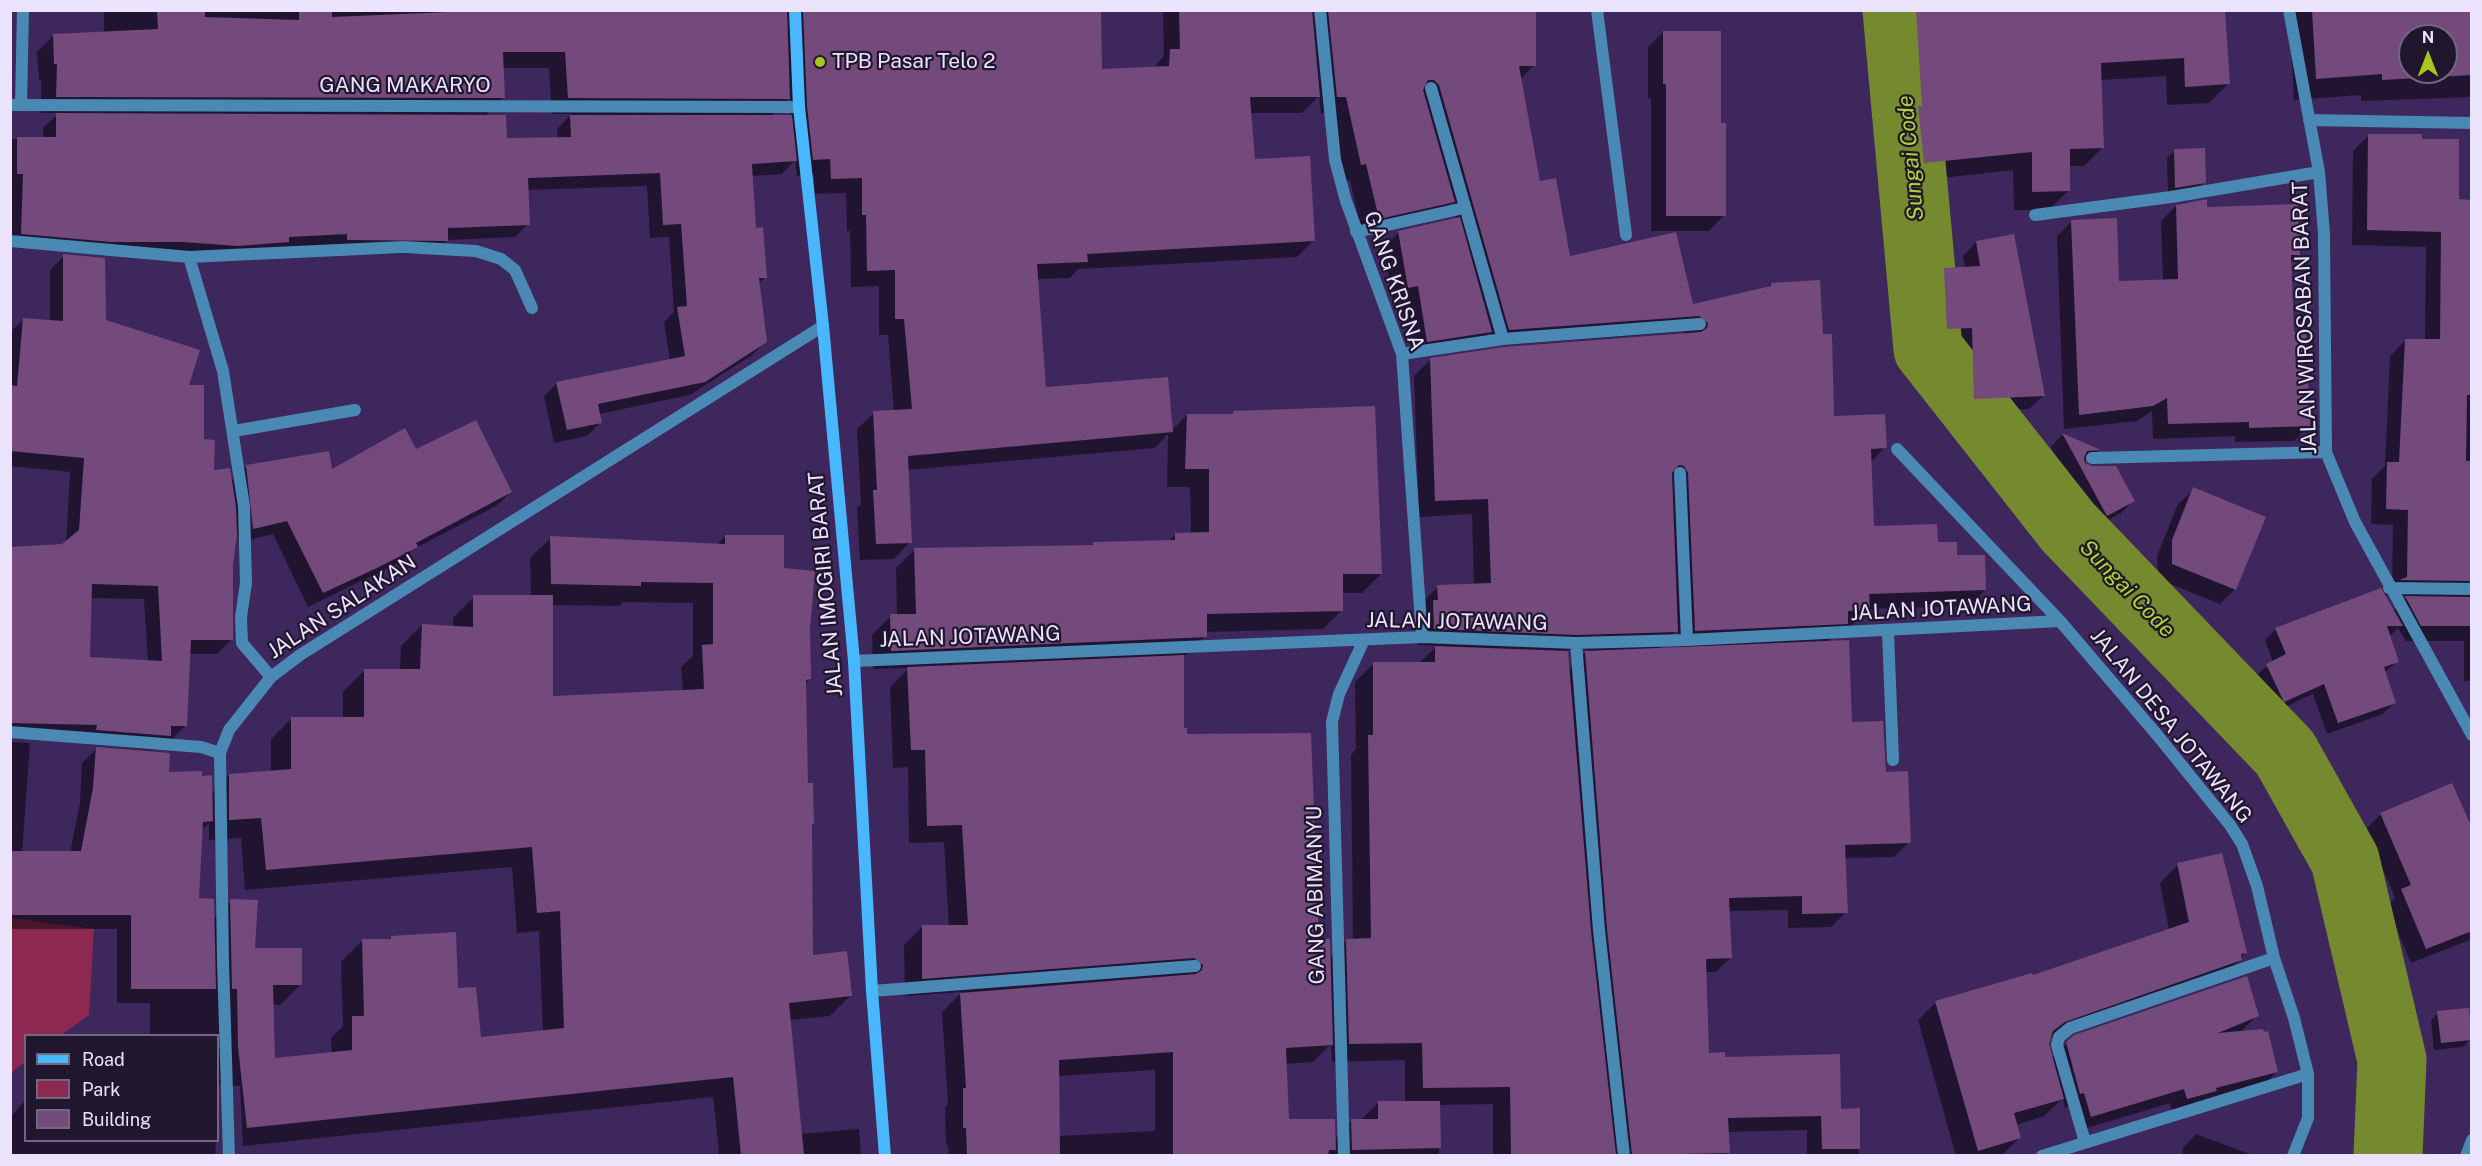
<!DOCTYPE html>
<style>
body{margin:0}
#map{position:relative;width:2482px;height:1166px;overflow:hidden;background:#3d275c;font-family:"Public Sans",sans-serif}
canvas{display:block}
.frame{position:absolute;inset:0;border:12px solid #ebe2fc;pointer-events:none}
.legend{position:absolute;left:24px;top:1034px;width:195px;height:108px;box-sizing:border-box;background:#20172e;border:2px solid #716880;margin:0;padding:8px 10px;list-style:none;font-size:18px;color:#ebe2fc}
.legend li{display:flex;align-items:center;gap:12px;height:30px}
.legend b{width:30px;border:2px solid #716880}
.north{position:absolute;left:2398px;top:24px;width:60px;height:60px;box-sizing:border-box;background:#20172e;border:2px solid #716880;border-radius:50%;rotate:0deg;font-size:16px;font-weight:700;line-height:24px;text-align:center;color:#ebe2fc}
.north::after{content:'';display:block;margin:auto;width:21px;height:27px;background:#a8c71c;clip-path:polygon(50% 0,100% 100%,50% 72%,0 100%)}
</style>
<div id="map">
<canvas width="2482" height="1166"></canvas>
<div class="frame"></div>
<ul class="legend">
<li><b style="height:8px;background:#49b7fd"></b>Road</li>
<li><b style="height:16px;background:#8d2850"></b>Park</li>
<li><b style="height:16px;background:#734a7b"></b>Building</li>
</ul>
<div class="north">N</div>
</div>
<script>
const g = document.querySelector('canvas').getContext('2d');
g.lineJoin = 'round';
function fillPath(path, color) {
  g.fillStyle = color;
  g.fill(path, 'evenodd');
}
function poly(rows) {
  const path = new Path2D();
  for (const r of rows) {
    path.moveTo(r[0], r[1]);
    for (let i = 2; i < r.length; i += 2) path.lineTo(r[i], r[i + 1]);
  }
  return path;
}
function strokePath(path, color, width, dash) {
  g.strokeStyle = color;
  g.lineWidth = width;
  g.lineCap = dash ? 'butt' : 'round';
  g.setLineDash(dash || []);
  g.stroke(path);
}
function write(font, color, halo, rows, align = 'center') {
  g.font = font + ' "Public Sans",sans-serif';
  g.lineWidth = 4.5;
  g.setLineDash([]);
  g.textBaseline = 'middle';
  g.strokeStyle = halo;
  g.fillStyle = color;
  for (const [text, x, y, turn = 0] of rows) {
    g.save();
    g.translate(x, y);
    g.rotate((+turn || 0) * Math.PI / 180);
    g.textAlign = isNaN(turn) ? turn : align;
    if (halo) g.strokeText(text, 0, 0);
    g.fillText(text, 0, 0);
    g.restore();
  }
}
fillPath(poly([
 [11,918,94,929,89,1015,61,1035,26,1036,25,1062,11,1073]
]), '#8d2850');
fillPath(poly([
 [104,10,1100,10,1101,71,1154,67,1164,56,1163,10,1535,10,1534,65,1520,80,1539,183,1569,258,1692,306,1767,289,1771,284,1822,336,1832,418,1885,447,1870,463,1873,527,1936,544,1955,557,1985,590,1968,606,1868,609,1852,626,1843,627,1827,642,1850,723,1885,774,1909,842,1894,857,1844,858,1846,912,1831,927,1788,928,1788,910,1729,911,1731,957,1716,972,1705,972,1708,1054,1724,1059,1839,1110,1858,1110,1859,1156,1807,1156,1807,1130,1727,1132,1728,1152,1724,1156,1493,1156,1493,1104,1439,1105,1439,1156,949,1156,948,1145,946,1145,945,1108,948,1104,942,1012,962,992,905,996,904,945,922,927,949,927,944,842,909,843,908,767,893,768,890,687,909,668,873,669,872,635,891,616,897,616,896,568,915,549,1091,546,1094,543,1168,542,1176,534,1191,534,1190,487,1167,487,1168,434,1155,448,907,470,910,542,894,559,860,560,857,508,861,504,857,429,874,413,894,412,888,335,879,335,879,286,851,287,850,231,847,231,846,193,815,194,814,175,797,176,795,160,782,174,751,176,754,229,766,277,758,284,766,341,752,355,690,395,599,414,600,423,587,436,554,443,544,396,557,383,670,360,664,322,674,312,669,237,650,238,647,186,527,190,528,224,515,237,447,240,433,254,274,255,10,247,10,139,43,139,43,128,59,113,41,113,41,80,39,80,37,52,54,35,104,33],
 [502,68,549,68,552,114,572,114,557,129,558,139,505,139,485,116,504,97],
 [1319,96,1321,113,1329,113,1344,181,1350,180,1362,234,1437,218,1452,203,1456,218,1399,232,1384,248,1393,302,1403,301,1412,356,1476,347,1489,333,1493,346,1683,332,1686,335,1430,360,1414,376,1419,517,1472,514,1474,585,1438,587,1421,603,1417,618,1418,645,1437,646,1419,663,1373,664,1355,682,1356,749,1351,755,1353,940,1347,940,1329,958,1183,729,1183,655,1186,655,1205,636,1205,632,1323,629,1341,611,1341,593,1362,593,1381,574,1234,413,1231,416,1187,415,1171,431,1044,389,1037,279,1070,278,1078,269,1297,257,1313,241,1254,160,1250,113,1302,113],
 [790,97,791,117,770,117],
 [1678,630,1679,649,1659,649],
 [1567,650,1588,650,1568,670],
 [1331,1044,1332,1062,1405,1060,1405,1102,1378,1103,1361,1120,1352,1120,1334,1139,1287,1120,1285,1064,1313,1062],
 [1155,1070,1155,1131,1058,1136,1058,1076],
 [1896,10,2224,10,2228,84,2209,103,2167,105,2166,76,2100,80,2103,147,2084,166,2068,166,2068,191,2049,210,2014,210,2013,170,1906,182,1900,127,1903,124],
 [2289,10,2472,10,2472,97,2361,101,2361,95,2294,100],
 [2410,36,2446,36,2446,72,2410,72],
 [1663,32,1720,124,1724,215,1709,231,1651,231,1651,98,1648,98,1648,47],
 [2369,135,2421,140,2457,201,2472,201,2472,681,2464,681,2464,641,2406,641,2398,628,2389,637,2398,661,2384,673,2395,702,2383,714,2327,734,2313,694,2272,713,2255,676,2273,662,2265,640,2276,629,2393,611,2408,596,2386,595,2392,589,2393,525,2371,524,2372,479,2385,466,2390,356,2406,340,2425,340,2426,247,2352,245,2353,151],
 [2174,151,2204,182,2197,190,2168,194,2167,158],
 [2176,206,2205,209,2298,254,2290,263,2292,333,2309,426,2294,441,2235,442,2235,436,2153,439,2152,411,2137,421,2064,429,2057,236,2072,221,2118,282,2163,281,2161,221],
 [1976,242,2043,396,2029,409,1960,412,1959,341,1933,342,1931,283,1945,269,1965,268,1963,256],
 [64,256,104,321,187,387,212,472,230,482,247,466,331,471,416,451,511,492,496,506,412,550,402,561,308,607,273,534,239,542,234,516,231,640,217,654,189,654,185,726,171,740,165,740,155,750,83,744,83,738,10,738,10,548,66,546,70,472,10,466,10,332,24,319,50,322,50,270],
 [90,598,144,599,148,661,89,658],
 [2062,435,2099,450,2087,461,2081,462,2133,501,2121,513,2095,527,2051,447],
 [2194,489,2235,589,2220,604,2158,579,2157,556,2178,504],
 [10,503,12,503,10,544],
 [726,536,782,569,808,629,810,679,805,684,806,784,810,826,812,957,851,995,830,1016,789,1020,801,1134,859,1129,861,1156,715,1156,719,1152,713,1097,243,1146,240,1086,218,1085,218,1036,150,1036,150,1003,117,1003,117,929,10,929,10,742,30,743,22,853,70,853,80,803,82,763,96,749,167,774,201,778,211,794,229,775,271,772,271,739,292,718,343,718,343,692,364,671,400,671,401,646,422,625,453,627,453,618,474,597,531,597,530,558,551,538,716,545],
 [623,602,693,603,693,656,681,667,683,691,551,697,551,605,619,606],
 [209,823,209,840,241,838,245,890,512,867,517,933,539,931,543,1032,480,1039,457,989,392,937,388,941,362,941,341,962,343,1026,331,1038,332,1054,274,1060,272,1005,280,1005,301,984,253,950,231,901,213,919,198,899,201,831],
 [2381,814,2472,833,2472,939,2411,963,2387,906,2395,898,2366,829],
 [2178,865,2246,952,2223,977,2049,1038,2047,1044,2051,1059,2067,1043,2257,1015,2240,1033,2277,1072,2262,1086,2172,1112,2170,1103,2077,1131,2069,1106,2065,1108,2063,1098,2044,1116,2016,1125,2019,1138,2002,1155,1956,1156,1918,1020,1935,1003,2031,975,2032,977,2169,930,2160,883],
 [2438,1013,2470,1039,2463,1047,2434,1050,2431,1020],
 [26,1099,26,1140,216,1140,215,1156,10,1156,10,1118],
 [2196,1134,2255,1156,2184,1156,2182,1149]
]), '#0007');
strokePath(poly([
 [1897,10,1928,349,2068,527,2285,753,2345,860,2392,1060,2388,1156]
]), '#75892e', 69);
fillPath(poly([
 [157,10,205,10,205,17,299,20,299,10,332,10,332,17,496,10,787,10,790,99,568,98,565,52,503,52,505,98,56,97,57,64,54,64,53,34,158,29],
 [803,10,1101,10,1102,69,1169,66,1170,49,1180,49,1179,10,1312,10,1320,97,1250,97,1255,159,1310,156,1315,241,1087,254,1088,262,1037,264,1046,387,1168,377,1173,432,908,456,912,543,876,544,873,490,877,490,873,411,912,409,904,319,895,319,895,270,867,271,866,215,862,215,862,178,831,179,830,159,813,160,807,106],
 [1328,10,1536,10,1536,66,1519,66,1540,181,1556,178,1570,256,1676,232,1693,304,1771,286,1771,283,1820,280,1823,334,1832,334,1834,416,1885,414,1887,448,1871,449,1874,526,1937,524,1938,542,1957,542,1957,555,1985,555,1986,590,1869,594,1870,610,1848,611,1848,624,1695,631,1688,473,1684,466,1679,465,1672,473,1678,632,1576,635,1434,629,1433,600,1438,600,1437,585,1491,583,1488,499,1435,501,1430,358,1504,347,1701,332,1707,328,1708,323,1699,316,1509,330,1439,85,1434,80,1428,80,1423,90,1455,202,1379,219,1366,164,1361,165,1346,97,1337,97],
 [1916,10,2225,10,2230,84,2185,87,2184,58,2101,63,2104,148,2070,149,2070,191,2032,192,2032,152,1924,163,1918,106,1922,106],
 [2312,10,2472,10,2472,75,2382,80,2382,74,2316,79],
 [2410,36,2446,36,2446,72,2410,72],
 [1663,31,1721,31,1721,123,1726,123,1726,216,1666,216,1666,84,1663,84],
 [56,113,506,115,507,138,571,137,570,115,792,115,797,161,752,164,756,228,763,227,767,278,759,278,767,342,705,382,598,404,602,423,567,430,556,382,685,356,677,307,687,306,681,224,663,225,660,173,528,178,530,225,448,228,448,241,347,240,347,234,289,237,289,242,238,246,183,242,111,242,21,234,23,174,17,174,17,137,56,137],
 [2368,134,2422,134,2422,139,2459,139,2459,199,2472,200,2472,395,2467,395,2466,461,2472,461,2470,581,2399,580,2407,577,2408,510,2386,509,2387,462,2399,462,2405,339,2440,339,2441,232,2367,230],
 [2205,148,2206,183,2175,188,2174,149],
 [2207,199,2207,207,2298,204,2300,255,2291,255,2294,332,2306,332,2310,426,2249,428,2249,422,2168,424,2167,398,2153,406,2079,415,2071,220,2117,218,2119,281,2178,279,2176,205],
 [1460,217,1492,332,1427,342,1418,286,1408,288,1398,231],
 [2014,234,2045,396,1974,399,1972,328,1947,329,1944,268,1980,266,1976,241],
 [63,254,105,258,106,320,200,350,189,385,204,385,204,439,215,440,214,470,230,468,236,507,237,535,233,565,233,640,191,640,187,726,171,726,171,736,96,730,97,725,10,723,10,547,62,544,79,530,84,458,10,451,10,385,17,386,23,318,63,321],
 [92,584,158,586,162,661,90,657],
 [1375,406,1382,574,1343,574,1343,611,1207,614,1207,637,891,651,890,614,916,614,914,548,1093,545,1093,542,1175,540,1175,533,1209,532,1209,469,1185,469,1187,414,1233,414,1233,411],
 [476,420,512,492,416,543,418,547,379,567,323,593,287,521,253,529,246,465,329,451,332,469,405,428,416,449],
 [2062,433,2101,450,2087,451,2084,458,2085,463,2092,466,2116,466,2135,501,2107,516],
 [2193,487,2266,517,2236,590,2172,564,2172,540],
 [725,535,784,535,784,568,815,571,810,629,811,679,806,680,808,783,813,783,814,824,812,824,813,955,847,951,852,996,789,1003,804,1155,741,1155,733,1077,247,1128,238,1047,237,989,232,989,230,899,258,900,255,948,302,948,302,985,273,985,275,1058,352,1050,352,1016,364,1016,362,939,391,939,391,936,456,932,458,988,476,987,481,1037,564,1028,560,911,537,913,532,847,266,870,261,818,229,820,229,774,291,769,291,717,364,717,364,669,420,669,422,624,473,627,473,595,553,595,553,696,704,689,702,645,713,644,713,583,641,582,641,586,551,584,550,536,725,544],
 [2381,588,2403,626,2387,626,2399,662,2384,667,2396,703,2338,723,2324,684,2284,702,2266,664,2286,654,2275,628],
 [2405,596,2470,597,2470,626,2421,626],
 [1849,640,1852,722,1883,721,1886,772,1908,771,1911,843,1845,845,1848,913,1802,914,1802,896,1729,898,1732,958,1706,959,1709,1053,1725,1052,1725,1057,1840,1054,1841,1109,1860,1108,1860,1149,1822,1149,1821,1116,1728,1118,1730,1153,1632,1155,1607,929,1585,651],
 [1435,646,1568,651,1591,931,1616,1155,1511,1155,1510,1087,1423,1088,1422,1043,1349,1044,1346,939,1371,938,1368,735,1373,735,1373,662,1435,662],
 [1184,655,1184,728,1187,728,1187,734,1311,733,1319,939,1330,939,1333,1045,1286,1048,1289,1119,1335,1119,1336,1150,1329,1150,1328,1155,1173,1155,1173,1052,1059,1060,1060,1155,967,1155,966,1128,963,1128,963,1088,966,1088,960,993,1196,974,1202,970,1203,965,1194,958,922,979,922,925,968,925,962,825,927,826,925,750,911,750,907,667],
 [96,747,170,753,169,772,202,771,202,776,212,775,213,821,203,822,199,898,214,899,216,989,131,989,131,915,10,915,10,851,81,851,93,788],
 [2452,783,2472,828,2472,931,2426,949,2401,889,2411,885,2380,813],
 [2222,853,2247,953,2241,954,2242,960,2065,1022,2053,1031,2049,1044,2064,1099,2014,1113,2021,1138,1978,1151,1935,1001,2032,973,2033,975,2189,922,2177,863],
 [2247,976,2259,1016,2218,1033,2263,1029,2264,1032,2268,1031,2278,1072,2216,1088,2217,1091,2187,1099,2184,1089,2091,1117,2084,1093,2080,1094,2066,1042,2074,1035],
 [2469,1008,2472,1040,2441,1043,2437,1011],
 [1378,1101,1440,1101,1441,1148,1352,1150,1351,1119,1378,1119]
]), '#734a7b');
strokePath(poly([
 [1597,10,1626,235]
]), '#4989b4', 12);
strokePath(poly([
 [1320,10,1335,160,1346,201,1402,354,1422,637],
 [2289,10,2319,172,2324,234,2326,452,2355,522,2472,735],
 [1431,88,1503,339],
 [10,105,799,107],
 [21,105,23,10],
 [2309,120,2472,123],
 [2035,215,2171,197,2319,172],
 [1356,232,1464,208],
 [10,241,189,257,403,247,476,251,501,259,515,270,532,308],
 [189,257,223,371,244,506,246,583,241,617,242,643,271,677],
 [1402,354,1503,339,1700,324],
 [234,431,355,410],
 [1897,449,2060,621,2158,736,2230,825,2242,844,2257,886,2274,958,2294,1018,2308,1074,2308,1118,2293,1156],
 [2092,458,2326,452],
 [1680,473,1687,640],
 [2389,588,2472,589],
 [1888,632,1893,760],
 [1576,643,1599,930,1624,1156],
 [854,661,1422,637,1576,643,1687,640,2060,621],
 [10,732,201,747,220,753],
 [872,991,1195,966],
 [2085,1142,2057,1045,2059,1037,2070,1028,2274,958],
 [229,1156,223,962,220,753,229,730,271,677,300,655,823,326],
 [1344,1156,1332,722,1339,694,1364,640],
 [2042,1156,2308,1074],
 [2466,1156,2472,1140]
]), '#4989b4', 12);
strokePath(poly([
 [795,10,799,107,823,326,854,661,872,991,885,1156]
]), '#49b7fd', 12);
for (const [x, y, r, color] of [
 [820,62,6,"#a8c71c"]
]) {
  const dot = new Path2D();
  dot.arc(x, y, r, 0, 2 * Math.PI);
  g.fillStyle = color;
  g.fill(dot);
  strokePath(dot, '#20172e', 2);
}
write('21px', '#ebe2fc', '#20172e', [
 ["TPB Pasar Telo 2",832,62]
], 'left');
write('21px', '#ebe2fc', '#20172e', [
 ["GANG MAKARYO",405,86],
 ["GANG KRISNA",1394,281,71],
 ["JALAN WIROSABAN BARAT",2305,318,-92],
 ["JALAN IMOGIRI BARAT",826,584,-95],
 ["JALAN SALAKAN",342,607,-33],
 ["JALAN JOTAWANG",1941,609,-3],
 ["JALAN JOTAWANG",1457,622,1],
 ["JALAN JOTAWANG",970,637,-2],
 ["JALAN DESA JOTAWANG",2171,726,51],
 ["GANG ABIMANYU",1316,895,-91]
]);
write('italic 22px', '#b3d233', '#20172e', [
 ["Sungai Code",1911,158,-95],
 ["Sungai Code",2127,589,46]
]);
</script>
